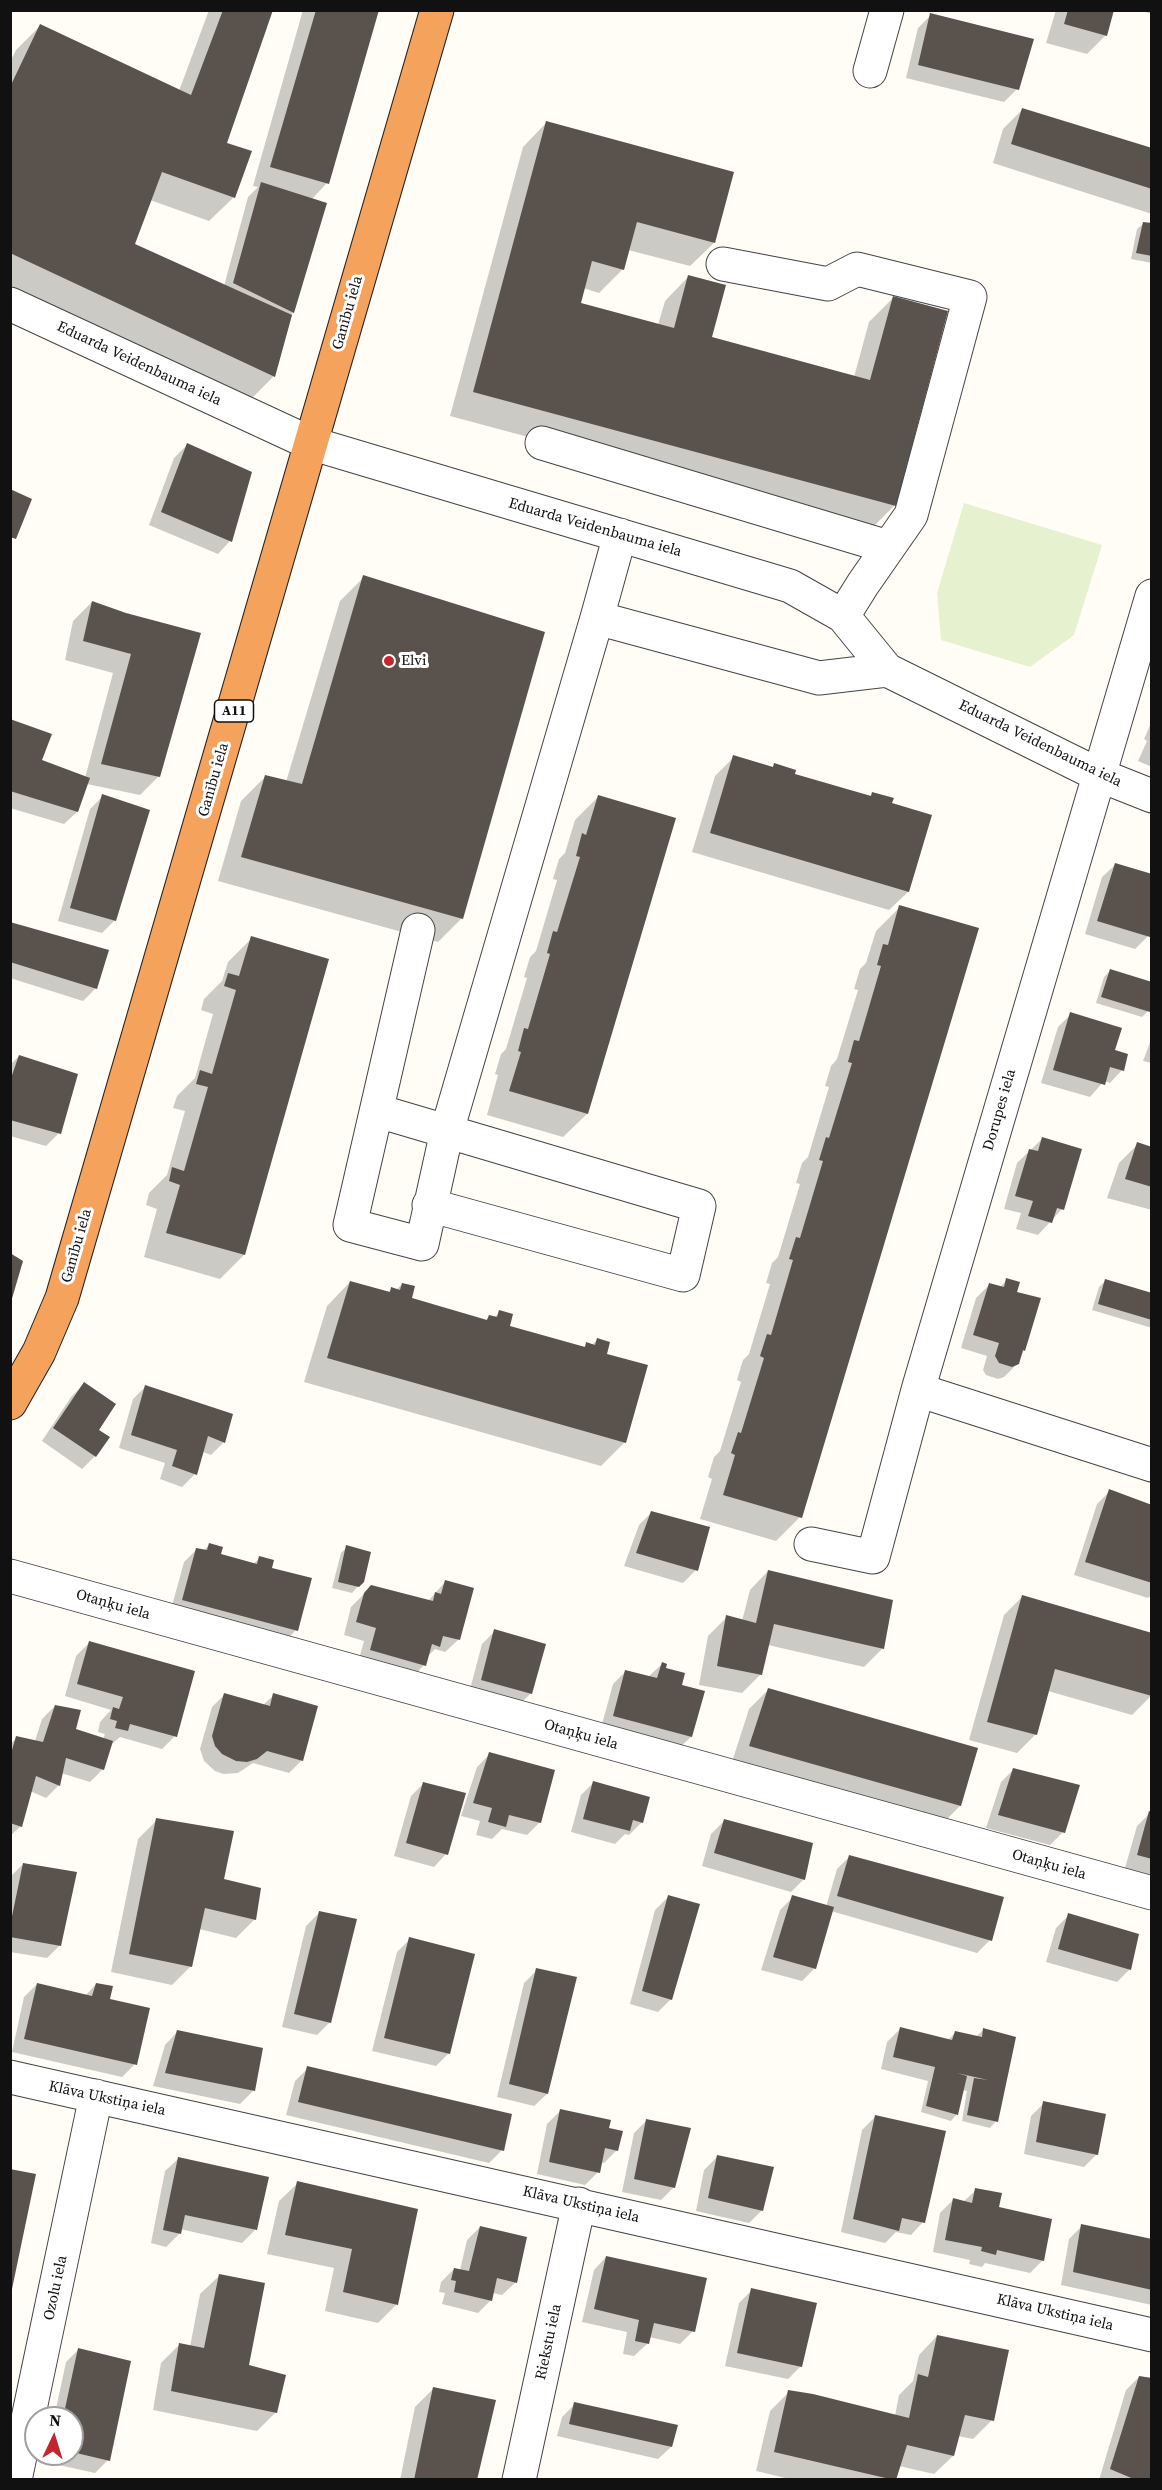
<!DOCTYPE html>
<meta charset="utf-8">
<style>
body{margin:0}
#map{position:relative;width:1162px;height:2490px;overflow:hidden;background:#fffdf5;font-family:"Source Serif 4",serif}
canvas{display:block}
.frame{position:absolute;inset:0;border:12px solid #111;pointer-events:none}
.north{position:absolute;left:24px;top:2406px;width:60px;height:60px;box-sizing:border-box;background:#fff;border:2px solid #a0a0a0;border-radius:50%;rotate:4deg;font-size:16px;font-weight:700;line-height:24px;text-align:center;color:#111}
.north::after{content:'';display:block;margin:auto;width:21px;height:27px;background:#c4262e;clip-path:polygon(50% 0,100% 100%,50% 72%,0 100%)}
</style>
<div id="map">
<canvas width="1162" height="2490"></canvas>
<div class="frame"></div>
<div class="north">N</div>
</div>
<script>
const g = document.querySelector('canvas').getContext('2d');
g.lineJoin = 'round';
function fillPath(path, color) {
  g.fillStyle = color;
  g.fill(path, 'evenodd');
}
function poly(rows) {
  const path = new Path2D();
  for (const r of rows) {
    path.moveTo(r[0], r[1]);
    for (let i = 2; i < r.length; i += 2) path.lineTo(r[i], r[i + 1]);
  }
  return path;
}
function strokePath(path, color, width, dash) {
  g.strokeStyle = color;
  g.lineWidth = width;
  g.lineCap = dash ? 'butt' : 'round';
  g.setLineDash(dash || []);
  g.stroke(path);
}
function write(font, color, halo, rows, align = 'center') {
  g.font = font + ' "Source Serif 4",serif';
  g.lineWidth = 6;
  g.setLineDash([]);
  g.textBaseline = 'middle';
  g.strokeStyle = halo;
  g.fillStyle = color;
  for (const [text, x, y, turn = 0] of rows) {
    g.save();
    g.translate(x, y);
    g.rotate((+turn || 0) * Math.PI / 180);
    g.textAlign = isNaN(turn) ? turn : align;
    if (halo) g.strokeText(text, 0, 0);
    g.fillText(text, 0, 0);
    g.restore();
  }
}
fillPath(poly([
 [964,503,1102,545,1074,635,1030,667,941,640,937,593]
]), '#e6f2cf');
fillPath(poly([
 [209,10,272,10,225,143,250,152,233,198,209,221,150,200,133,245,224,286,248,197,258,187,253,186,303,10,377,10,327,183,311,200,293,312,274,376,250,400,10,288,10,62,16,50,40,26,179,91],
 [1056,10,1112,10,1106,35,1087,54,1046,43],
 [1139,10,1152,10,1152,14],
 [931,15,1017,89,1004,102,906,78,918,28],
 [1022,110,1152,149,1152,214,993,163,1003,129],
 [546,123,714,243,690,266,628,250,623,269,599,293,583,288,579,304,658,325,665,301,688,277,710,338,854,377,869,322,893,298,895,505,871,529,450,416,523,147],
 [1144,223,1152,225,1152,263,1131,259,1137,229],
 [187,445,230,541,218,554,149,525,174,458],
 [364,577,462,918,438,942,218,881,241,801,265,777,286,782,340,601],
 [92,602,125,614,159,776,140,795,87,784,77,812,64,824,10,808,10,721,41,760,85,778,113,673,65,660,73,621],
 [1152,721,1152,767,1138,761,1147,741,1144,739],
 [734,757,771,768,775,765,793,775,869,797,872,794,891,804,930,816,908,892,889,910,692,852,715,776],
 [103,796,115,920,102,933,58,921,90,809],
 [598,797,587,1114,563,1137,487,1115,498,1075,495,1074,501,1054,506,1049,527,978,524,977,530,957,536,951,557,880,553,879,559,859,565,853,575,820],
 [1115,865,1148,936,1135,949,1085,934,1102,877],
 [900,907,800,1517,776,1541,700,1519,712,1479,708,1477,714,1457,720,1451,741,1382,737,1380,743,1360,749,1354,770,1284,766,1283,772,1263,778,1257,800,1184,796,1183,802,1163,808,1157,829,1087,825,1086,831,1066,837,1059,858,990,854,989,860,969,866,963,876,931],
 [10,924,96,988,83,1001,10,978],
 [252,938,328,960,244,1255,220,1279,144,1257,157,1209,146,1205,149,1193,167,1175,185,1111,173,1108,177,1096,195,1078,213,1014,201,1010,204,999,222,981,228,962],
 [1110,971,1152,984,1152,1001,1148,1011,1142,1017,1096,1003,1104,977],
 [1071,1014,1113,1051,1122,1070,1110,1083,1104,1081,1090,1097,1041,1083,1058,1027],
 [1152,1037,1152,1063,1143,1061],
 [19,1056,59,1133,46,1146,10,1136,10,1065],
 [1042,1139,1062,1209,1038,1235,1016,1229,1021,1213,1004,1209,1017,1163],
 [1138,1144,1152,1148,1152,1210,1107,1198,1119,1163],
 [1007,1280,1015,1293,1024,1350,1018,1363,1004,1377,998,1379,986,1375,983,1370,987,1356,961,1348,976,1298,989,1285,999,1288],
 [1106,1280,1152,1294,1152,1328,1092,1310,1099,1287],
 [350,1282,387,1293,392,1289,396,1290,402,1284,410,1299,485,1321,489,1317,494,1318,500,1312,508,1327,583,1348,587,1344,591,1346,597,1340,605,1355,625,1442,601,1466,304,1382,327,1306],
 [84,1384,97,1431,95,1456,82,1469,42,1441,71,1397],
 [146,1386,224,1442,211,1455,203,1452,195,1474,182,1487,160,1479,165,1463,119,1448,133,1399],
 [1110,1491,1152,1506,1152,1595,1148,1598,1074,1575,1097,1504],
 [652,1512,696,1570,683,1583,624,1566,639,1525],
 [210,1544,219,1555,253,1564,260,1558,270,1569,296,1630,283,1643,170,1613,184,1562,197,1549,203,1551],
 [347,1547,362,1581,352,1593,332,1588,341,1553],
 [768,1571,883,1648,864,1667,768,1645,761,1674,742,1693,699,1685,708,1636,727,1617,742,1621,750,1590],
 [446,1581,458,1640,445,1652,435,1649,426,1658,424,1665,412,1678,358,1663,364,1641,344,1635,351,1607,371,1587,428,1601],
 [1023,1596,1152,1692,1151,1696,1132,1715,1048,1691,1036,1734,1017,1753,969,1740,1004,1615],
 [495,1631,531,1693,518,1706,469,1693,482,1644],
 [89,1643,175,1736,162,1749,120,1737,113,1743,111,1743,103,1769,90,1782,61,1773,59,1785,46,1798,30,1791,21,1826,10,1836,10,1744,17,1738,35,1741,42,1719,55,1706,74,1730,103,1739,105,1734,98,1732,100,1722,111,1710,65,1696,76,1656],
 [662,1664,691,1737,678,1749,601,1728,613,1684,626,1671,648,1677],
 [768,1690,976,1749,960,1806,941,1825,731,1765,749,1709],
 [225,1694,263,1705,274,1695,302,1760,289,1773,253,1763,238,1773,223,1774,215,1771,204,1761,200,1749,212,1707],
 [490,1754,540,1822,527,1835,502,1829,492,1839,476,1835,480,1821,461,1816,477,1767],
 [1014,1769,1063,1832,1050,1845,986,1828,1001,1782],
 [594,1782,642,1822,629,1835,625,1834,615,1844,571,1832,581,1795],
 [424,1783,446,1854,434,1867,394,1856,411,1796],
 [1150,1813,1152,1813,1152,1875,1125,1868,1137,1826],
 [157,1820,223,1880,255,1919,236,1938,199,1929,191,1966,172,1985,111,1972,138,1839],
 [724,1821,804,1879,791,1892,702,1866,711,1834],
 [850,1856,990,1940,977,1953,831,1911,815,1968,802,1981,761,1970,780,1910,793,1897,826,1907,837,1869],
 [23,1864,60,1945,47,1958,10,1952,10,1877],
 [668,1897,671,1999,658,2012,630,2004,655,1910],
 [319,1913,330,2022,317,2035,282,2027,306,1926],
 [1069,1915,1130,1969,1117,1982,1046,1962,1056,1928],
 [410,1939,449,2053,436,2066,372,2051,397,1952],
 [537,1970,547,2094,534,2106,497,2097,524,1983],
 [37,1984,85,1996,96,1984,108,2000,135,2064,122,2077,12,2052,24,1997],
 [900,2029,948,2040,955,2033,976,2037,983,2030,996,2121,990,2128,962,2121,967,2091,963,2090,957,2114,951,2121,921,2112,928,2081,881,2069,887,2042],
 [177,2032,262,2049,253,2091,240,2104,153,2086,165,2045],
 [308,2068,502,2150,489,2163,286,2115,295,2081],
 [1044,2103,1097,2154,1084,2167,1024,2154,1031,2116],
 [560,2111,607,2129,617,2150,604,2163,600,2162,598,2172,585,2185,537,2174,547,2124],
 [875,2117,923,2222,911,2235,896,2232,885,2243,841,2232,862,2130],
 [647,2120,674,2187,661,2200,622,2192,634,2133],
 [717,2157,762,2210,749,2223,696,2211,704,2170],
 [178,2159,267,2179,255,2230,242,2243,180,2229,179,2234,166,2247,151,2243,165,2171],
 [298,2183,416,2210,397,2304,378,2323,325,2311,334,2268,267,2254,279,2201],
 [976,2190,997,2208,1043,2260,1030,2273,985,2263,982,2267,969,2264,970,2260,933,2252,940,2213,953,2200,963,2202],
 [1082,2226,1152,2241,1152,2305,1061,2285,1069,2239],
 [480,2227,526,2238,515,2283,502,2295,493,2293,491,2300,478,2313,442,2304,445,2293,439,2292,441,2282,454,2269,460,2270,467,2240],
 [606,2257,693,2331,680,2344,649,2337,647,2344,634,2356,623,2354,627,2332,582,2322,594,2270],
 [219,2276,247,2366,276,2412,257,2431,153,2410,161,2363,180,2344,190,2347,200,2294],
 [752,2290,801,2366,788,2379,725,2366,739,2303],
 [937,2336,992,2420,973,2439,958,2436,953,2456,934,2474,899,2466,895,2480,794,2480,756,2471,770,2411,789,2392,895,2416,899,2395,913,2381,919,2355],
 [79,2349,108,2460,95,2473,45,2462,46,2454,72,2454,72,2418,54,2418,66,2362],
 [1139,2377,1152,2480,1099,2480,1126,2390],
 [434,2388,475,2480,400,2480,415,2407],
 [575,2404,671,2447,658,2459,557,2436,562,2417]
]), '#0003');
fillPath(poly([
 [223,10,273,10,227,143,252,151,235,198,162,172,135,244,292,315,275,377,10,253,10,87,40,24,191,95],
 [316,10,379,10,329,184,270,167],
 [1068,10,1114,10,1107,36,1064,24],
 [930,13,1034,39,1019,90,918,65],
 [1022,108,1152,148,1152,189,1011,144],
 [546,121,734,172,715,243,637,222,624,270,592,261,581,303,674,328,688,275,726,285,712,337,870,380,893,296,948,311,896,506,473,392],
 [261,182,327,203,294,313,233,283],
 [1143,222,1152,223,1152,256,1136,253],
 [187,443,252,472,232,542,161,512],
 [10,489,32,499,16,539,10,537],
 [363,575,545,632,463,919,241,857,265,775,302,784],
 [92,601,126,613,201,633,160,777,101,764,131,654,83,641],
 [10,719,52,734,42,760,90,778,78,812,10,791],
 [733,755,773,767,774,763,796,770,795,774,871,796,872,792,894,798,892,803,932,815,909,892,710,833],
 [102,794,150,810,116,921,70,908],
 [598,795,676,818,588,1114,509,1091,521,1052,518,1051,524,1028,528,1029,550,954,547,953,553,931,557,932,580,857,576,856,582,833,586,835],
 [1115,863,1152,874,1152,930,1150,937,1097,921],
 [899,905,979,928,802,1518,723,1495,735,1455,731,1453,738,1432,741,1433,764,1358,760,1356,767,1334,771,1335,793,1260,789,1259,796,1237,800,1238,823,1161,819,1160,826,1137,829,1138,852,1063,848,1062,854,1040,859,1041,881,966,877,965,883,944,888,945],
 [10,922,109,950,97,989,10,962],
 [251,936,329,959,245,1255,166,1233,180,1185,169,1181,172,1167,184,1171,208,1087,196,1084,200,1070,212,1074,236,990,224,986,228,973,239,976],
 [1110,969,1152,982,1150,1012,1101,997],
 [1070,1012,1122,1028,1115,1050,1128,1054,1124,1071,1110,1067,1105,1085,1053,1070],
 [19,1055,78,1074,61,1134,10,1120,10,1081],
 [1042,1137,1082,1149,1064,1210,1057,1208,1052,1223,1028,1216,1033,1201,1015,1196,1029,1149,1038,1151],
 [1137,1142,1152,1147,1152,1187,1125,1179],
 [10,1253,23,1261,11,1302,10,1302],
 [1006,1278,1020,1282,1017,1292,1041,1298,1025,1351,1023,1350,1019,1364,1012,1367,999,1363,995,1356,999,1343,973,1335,989,1283,1004,1287],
 [1105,1279,1152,1293,1152,1320,1098,1304],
 [350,1281,390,1292,391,1287,400,1290,402,1283,415,1286,412,1298,487,1320,489,1315,497,1317,499,1310,513,1314,510,1326,585,1347,586,1342,595,1345,597,1338,610,1342,607,1354,648,1365,626,1443,327,1358],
 [84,1382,116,1404,99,1430,110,1437,96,1457,53,1428],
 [145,1385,233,1414,225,1443,208,1436,197,1475,172,1466,177,1450,131,1435],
 [1109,1489,1152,1505,1152,1583,1085,1562],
 [651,1511,710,1527,698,1571,636,1553],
 [209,1543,223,1547,221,1554,257,1564,259,1556,274,1560,272,1568,312,1578,298,1631,182,1600,196,1548,207,1550],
 [346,1545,371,1552,364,1582,359,1587,338,1582],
 [768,1570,893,1600,884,1649,774,1624,762,1675,717,1666,726,1615,756,1623],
 [445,1580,474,1588,460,1640,443,1636,440,1647,432,1644,426,1666,370,1650,376,1628,356,1622,364,1593,371,1585,433,1601,435,1592,441,1594],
 [1022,1595,1152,1633,1152,1696,1055,1669,1037,1735,987,1722],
 [494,1629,546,1644,532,1694,481,1680],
 [89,1641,195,1671,177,1737,130,1724,128,1731,115,1728,117,1721,110,1719,113,1707,119,1709,123,1697,77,1684],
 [662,1662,667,1664,666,1668,685,1673,682,1685,705,1691,692,1737,613,1716,625,1670,657,1678],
 [768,1688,978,1748,961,1806,749,1746],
 [224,1693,270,1706,273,1693,318,1706,303,1761,267,1751,257,1759,247,1762,236,1761,222,1754,215,1746,212,1736],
 [55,1705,81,1710,76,1729,113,1741,104,1770,66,1758,60,1786,36,1776,22,1827,10,1823,10,1757,16,1736,43,1742],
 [489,1752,555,1770,541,1823,509,1815,506,1827,488,1822,492,1808,473,1803],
 [1013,1768,1080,1785,1065,1833,998,1815],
 [593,1781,650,1797,643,1823,633,1820,630,1831,583,1819],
 [423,1782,466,1793,448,1855,406,1843],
 [1149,1811,1152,1812,1152,1859,1137,1855],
 [156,1818,234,1831,224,1879,261,1888,256,1920,205,1908,192,1967,129,1954],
 [724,1819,813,1843,805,1880,714,1853],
 [849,1855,1004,1897,992,1941,837,1896],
 [23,1863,77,1872,61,1946,10,1937,10,1926],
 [668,1895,700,1904,672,2000,642,1991],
 [792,1895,834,1907,816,1969,773,1957],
 [319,1911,357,1919,331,2023,294,2014],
 [1068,1913,1139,1934,1131,1970,1058,1949],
 [409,1937,475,1954,450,2054,384,2038],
 [536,1968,577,1977,548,2094,509,2084],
 [37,1983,92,1996,96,1983,113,1986,110,1999,150,2008,137,2065,24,2039],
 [900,2027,952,2040,955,2031,982,2037,983,2028,1016,2037,998,2122,967,2115,974,2078,988,2080,957,2073,967,2076,958,2115,926,2106,935,2067,893,2057],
 [177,2030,263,2048,255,2091,165,2073],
 [307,2066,512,2114,504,2151,298,2102],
 [1043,2101,1106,2114,1098,2155,1036,2142],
 [560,2109,611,2120,609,2128,623,2131,618,2151,605,2148,600,2173,549,2162],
 [875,2115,946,2131,925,2223,902,2218,899,2231,853,2219],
 [646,2119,691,2128,675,2188,634,2179],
 [717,2155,774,2167,763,2211,708,2198],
 [178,2157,269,2177,257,2230,185,2215,181,2234,163,2230],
 [10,2169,36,2174,12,2289,10,2289],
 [297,2181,418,2209,398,2305,343,2292,352,2249,285,2235],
 [975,2188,1002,2193,999,2207,1052,2219,1044,2261,997,2250,996,2255,981,2251,982,2247,945,2240,953,2198,972,2203],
 [1081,2224,1152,2239,1152,2290,1073,2272],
 [480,2226,527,2237,517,2283,497,2278,492,2301,454,2292,456,2281,451,2280,454,2268,469,2271],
 [606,2256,707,2278,695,2332,654,2323,649,2344,635,2341,639,2320,594,2309],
 [219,2274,265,2283,249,2365,286,2375,277,2413,171,2391,179,2343,204,2348],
 [751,2288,817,2303,802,2367,737,2353],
 [937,2335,1009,2350,994,2421,965,2415,954,2456,907,2445,896,2480,894,2480,774,2452,788,2390,813,2394,909,2418,918,2374,928,2377],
 [78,2348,131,2361,110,2461,72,2452,72,2418,63,2418],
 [1139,2376,1152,2378,1152,2480,1136,2480,1110,2469],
 [433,2387,496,2400,477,2480,414,2480],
 [574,2402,678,2425,672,2447,569,2424]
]), '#5a524d');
const minor = poly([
 [870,71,887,10],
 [723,264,828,284,857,269,970,297,911,515,863,584,843,616],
 [10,304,310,443,790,586,843,616,887,670,1099,775,1152,796],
 [542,443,888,547],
 [597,618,620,535],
 [418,930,350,1225,422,1244,447,1131,597,618,819,678,887,670],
 [378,1111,699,1206,683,1275,429,1205],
 [918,1390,1152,1465],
 [811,1544,873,1557,918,1390,1152,596],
 [10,1576,1152,1893],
 [10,2077,1152,2335],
 [15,2480,96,2096],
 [519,2480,579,2204]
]);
const highway = poly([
 [10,1403,39,1352,62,1298,437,10]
]);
strokePath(minor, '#444', 35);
strokePath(highway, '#222', 35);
strokePath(minor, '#fff', 33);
strokePath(highway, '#f5a25d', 33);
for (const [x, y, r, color] of [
 [389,661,6,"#c4262e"]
]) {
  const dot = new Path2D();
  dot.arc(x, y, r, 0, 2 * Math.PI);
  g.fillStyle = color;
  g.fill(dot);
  strokePath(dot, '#fff', 2);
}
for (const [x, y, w] of [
 [234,711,39]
]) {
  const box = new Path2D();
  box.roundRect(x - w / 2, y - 11, w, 22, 4.5);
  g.fillStyle = '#fff';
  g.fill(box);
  strokePath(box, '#111', 1.5);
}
write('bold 14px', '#111', null, [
 ["A11",234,711]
]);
write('15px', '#111', '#fff', [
 ["Ganību iela",348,313,-74],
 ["Eduarda Veidenbauma iela",139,364,25],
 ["Eduarda Veidenbauma iela",595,528,16],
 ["Eduarda Veidenbauma iela",1040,744,26],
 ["Ganību iela",214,780,-74],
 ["Dorupes iela",1000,1110,-74],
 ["Ganību iela",77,1246,-74],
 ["Otaņķu iela",113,1605,16],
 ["Otaņķu iela",581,1735,16],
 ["Otaņķu iela",1049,1865,16],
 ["Klāva Ukstiņa iela",107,2099,12],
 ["Klāva Ukstiņa iela",581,2205,13],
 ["Ozolu iela",56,2288,-78],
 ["Klāva Ukstiņa iela",1055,2313,13],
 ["Riekstu iela",549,2342,-78]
]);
write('15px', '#111', '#fff', [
 ["Elvi",401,661]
], 'left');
</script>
